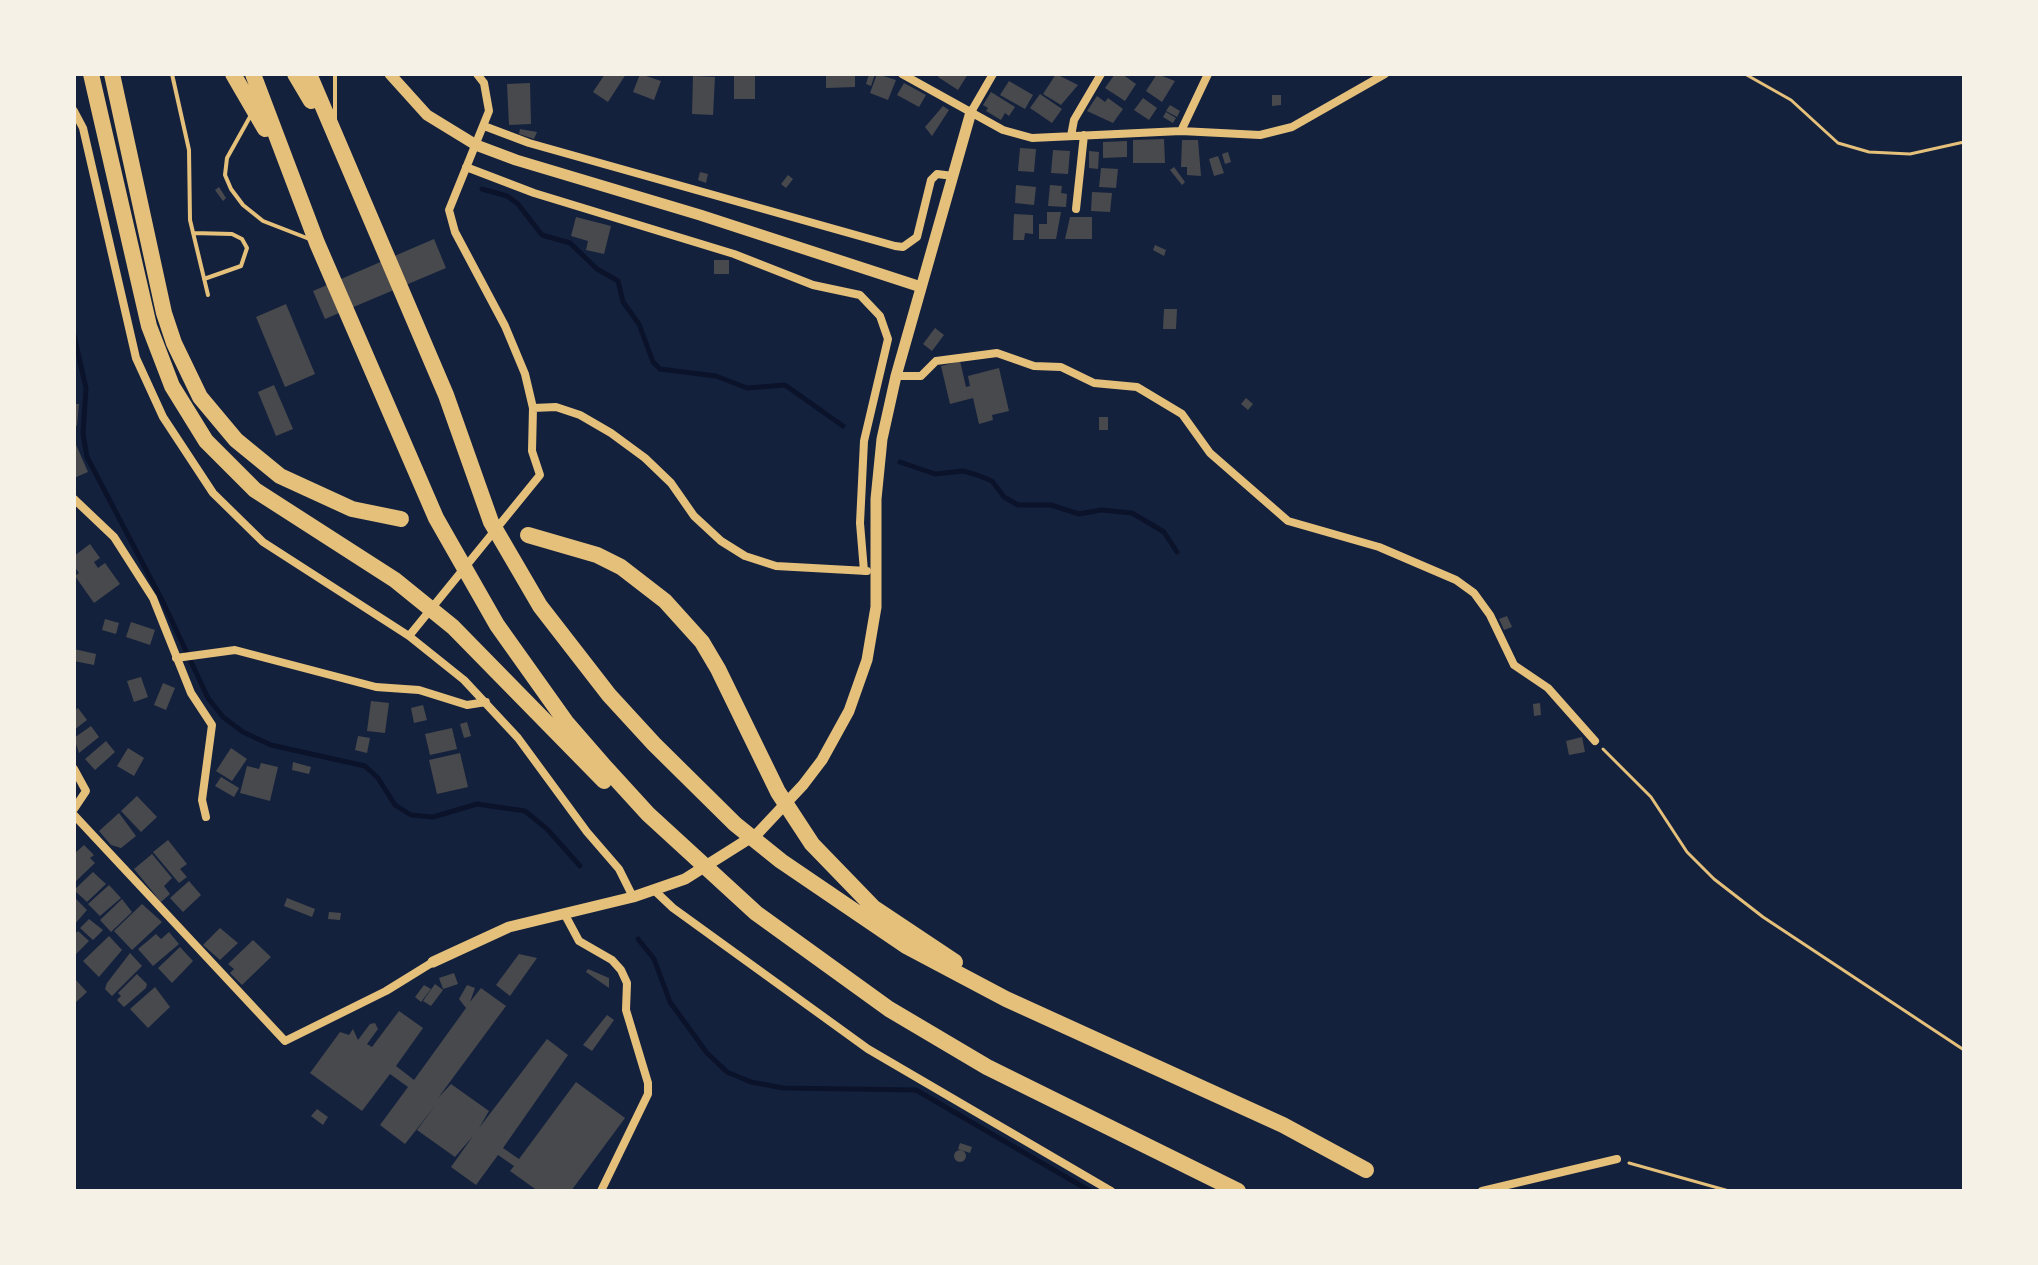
<!DOCTYPE html>
<style>
body{margin:0}
#map{position:relative;width:2038px;height:1265px;overflow:hidden;background:#14213d;font-family:Overpass,sans-serif}
canvas{display:block}
.frame{position:absolute;inset:0;border:76px solid #f6f1e7;pointer-events:none}
</style>
<div id="map">
<canvas width="2038" height="1265"></canvas>
<div class="frame"></div>
</div>
<script>
const g = document.querySelector('canvas').getContext('2d');
g.lineJoin = 'round';
function poly(rows) {
  const path = new Path2D();
  for (const r of rows) {
    if (r.length === 3) {
      path.moveTo(r[0] + r[2], r[1]);
      path.arc(r[0], r[1], r[2], 0, 2 * Math.PI);
      continue;
    }
    path.moveTo(r[0], r[1]);
    for (let i = 2; i < r.length; i += 2) path.lineTo(r[i], r[i + 1]);
  }
  return path;
}
function strokePath(path, color, width, dash) {
  g.strokeStyle = color;
  g.lineWidth = width;
  g.lineCap = dash ? 'butt' : 'round';
  g.setLineDash(dash || []);
  g.stroke(path);
}
function fillPath(path, color) {
  g.fillStyle = color;
  g.fill(path, 'evenodd');
}
strokePath(poly([
 [482,189,507,196,518,204,542,235,570,243,597,269,618,281,623,302,639,324,653,362,660,369,716,376,747,388,785,385,843,426],
 [74,335,86,388,83,434,87,457,164,604,208,698,223,717,243,732,271,745,365,766,378,778,395,805,411,815,433,817,477,804,525,811,547,829,580,866],
 [900,462,935,474,963,471,977,475,992,481,1004,497,1018,505,1051,505,1079,514,1101,510,1132,513,1164,532,1177,552],
 [638,939,654,959,670,1002,707,1053,727,1072,751,1082,783,1088,916,1090,1090,1191]
]), '#0b132b', 5);
fillPath(poly([
 [605,74,626,74,608,102,593,92],
 [640,74,661,81,654,100,633,92],
 [734,74,755,74,755,99,734,99],
 [826,74,855,74,855,87,826,88],
 [869,74,875,74,871,86,866,84],
 [877,74,896,80,888,100,870,93],
 [940,74,968,74,958,90,938,77],
 [1056,74,1078,85,1061,105,1043,94],
 [1115,74,1122,74,1136,84,1125,101,1105,88],
 [1157,74,1175,81,1162,102,1146,91],
 [693,76,715,77,713,115,692,114],
 [1009,81,1033,95,1025,109,1000,95],
 [530,83,531,124,509,125,507,84],
 [904,83,926,95,919,107,897,95],
 [991,92,1015,107,1009,116,1005,113,1001,120,986,111,988,108,983,105],
 [1040,94,1062,109,1052,123,1030,108],
 [1272,95,1281,95,1281,105,1272,106],
 [1097,96,1105,102,1108,98,1123,109,1113,123,1087,111],
 [1143,98,1157,108,1149,120,1134,110],
 [1170,105,1180,111,1177,117,1166,111],
 [943,106,949,110,932,136,925,127],
 [1166,112,1176,118,1173,123,1163,117],
 [520,129,537,132,534,139,519,134],
 [1164,139,1165,163,1133,163,1133,140],
 [1182,140,1198,140,1201,176,1187,175,1187,167,1181,167],
 [1127,141,1127,157,1103,158,1103,142],
 [1020,148,1036,149,1034,172,1018,171],
 [1053,150,1070,151,1068,174,1051,173],
 [1089,151,1099,152,1098,169,1089,168],
 [1228,152,1231,162,1225,164,1222,154],
 [1218,156,1224,173,1214,176,1209,159],
 [1174,167,1185,182,1182,185,1170,170],
 [1101,168,1118,169,1116,188,1099,187],
 [700,172,708,174,706,183,698,180],
 [788,175,793,179,786,188,781,184],
 [1016,185,1036,187,1034,205,1015,203],
 [1050,185,1062,186,1061,193,1067,194,1066,207,1048,206],
 [219,187,226,198,223,201,215,190],
 [1092,192,1112,193,1110,212,1091,211],
 [1047,212,1061,212,1056,239,1039,239,1039,224,1047,224],
 [1014,214,1033,215,1033,234,1025,233,1024,240,1013,240],
 [576,217,611,226,604,254,586,250,588,241,571,236],
 [1070,217,1092,217,1092,239,1065,239],
 [434,239,446,268,325,319,313,291],
 [1155,245,1166,250,1164,256,1153,250],
 [714,260,729,260,729,274,714,274],
 [286,304,315,374,285,387,256,317],
 [1164,309,1177,309,1176,329,1163,329],
 [935,328,944,335,932,351,923,344],
 [960,361,966,387,970,386,968,376,999,368,1009,411,992,415,993,420,979,424,973,398,950,404,941,366],
 [274,385,293,429,276,436,258,392],
 [1246,398,1253,404,1248,410,1241,404],
 [74,404,79,404,77,426,74,425],
 [1099,417,1108,417,1108,430,1099,430],
 [74,440,88,472,74,478],
 [90,544,100,558,94,562,98,568,105,563,120,584,94,603,75,576,79,573,74,566,74,556],
 [1507,616,1512,627,1504,630,1499,619],
 [105,619,119,623,116,634,102,630],
 [131,622,155,630,150,645,126,637],
 [74,649,96,654,94,665,74,661],
 [141,677,148,697,134,702,127,681],
 [163,683,175,688,166,710,154,705],
 [371,701,389,703,385,733,367,731],
 [1540,703,1541,715,1534,716,1533,704],
 [423,705,427,720,414,723,411,708],
 [78,708,87,720,74,730,74,711],
 [467,722,471,736,464,738,460,724],
 [91,726,99,737,79,753,74,738],
 [452,728,457,749,430,755,425,734],
 [358,736,370,738,367,753,355,750],
 [1582,737,1585,752,1569,755,1566,741],
 [106,741,115,752,95,770,85,759],
 [128,748,144,758,134,776,117,766],
 [231,748,247,759,232,781,216,771],
 [460,753,468,787,437,794,429,760],
 [293,762,311,767,309,774,292,770],
 [261,763,278,767,270,801,240,793,247,766,259,769],
 [221,777,239,788,234,797,215,786],
 [137,796,157,817,141,832,121,811],
 [119,813,136,836,121,848,111,845,99,831],
 [168,840,187,864,180,869,187,877,179,883,153,852],
 [84,845,94,855,90,858,95,863,74,883,74,854],
 [152,854,172,878,164,886,170,894,161,902,134,869],
 [93,872,106,884,87,902,74,890],
 [189,881,201,895,183,912,170,898],
 [109,885,121,898,100,916,88,904],
 [74,897,87,910,74,925],
 [287,898,315,909,312,917,284,906],
 [122,899,132,912,111,932,100,920],
 [142,904,162,922,132,950,114,931],
 [329,912,341,913,340,920,328,919],
 [89,919,103,930,93,940,80,928],
 [220,928,238,943,220,960,203,945],
 [78,931,89,941,76,954,74,935],
 [169,932,179,944,153,966,138,949,156,934,161,939],
 [109,936,122,950,99,977,83,961],
 [253,940,271,957,242,985,230,973,234,969,228,964],
 [180,947,193,961,172,983,158,968],
 [130,953,142,966,112,996,105,989,107,983],
 [519,954,537,958,510,996,496,985],
 [588,969,609,978,609,988,586,972],
 [454,973,458,984,443,989,439,978],
 [137,974,147,984,146,988,124,1007,117,1000,121,996,118,993],
 [74,978,87,992,74,1004],
 [435,984,443,990,431,1006,423,1001],
 [424,985,431,989,421,1002,415,997],
 [467,985,475,988,470,1002,481,988,506,1006,438,1098,451,1084,489,1111,479,1128,547,1039,568,1055,503,1148,519,1159,576,1082,625,1118,571,1191,538,1191,510,1171,514,1166,498,1155,476,1185,451,1167,473,1136,455,1157,417,1130,435,1106,405,1144,380,1125,408,1087,390,1074,362,1111,310,1073,340,1032,349,1035,353,1029,358,1040,370,1024,375,1023,378,1029,367,1044,372,1047,399,1011,423,1028,396,1066,414,1080,466,1008,459,999],
 [155,987,170,1007,148,1028,130,1009],
 [607,1015,614,1020,592,1051,583,1045],
 [317,1109,328,1117,323,1125,311,1116],
 [960,1143,972,1147,970,1153,958,1149],
 [960,1156,6]
]), '#48494c');
strokePath(poly([
 [1745,74,1791,100,1838,143,1869,152,1910,154,1964,142],
 [1603,749,1651,797,1687,852,1714,879,1763,917,1964,1050],
 [1629,1163,1729,1191]
]), '#e5c07b', 3);
strokePath(poly([
 [172,74,189,150,190,220,208,295],
 [335,74,335,120],
 [251,115,227,158,225,175,231,189,243,205,263,221,312,240],
 [193,233,232,234,242,239,247,248,241,266,204,279]
]), '#e5c07b', 4);
strokePath(poly([
 [902,74,1003,130,1032,138,1181,131,1260,135,1292,127,1385,74],
 [74,111,83,128,136,358,163,417,213,493,263,542,409,636,464,680,518,738,587,832,619,869,633,897],
 [971,112,993,74],
 [484,126,529,143,895,246,903,247,917,237,931,180,937,174,953,176],
 [1181,131,1208,74],
 [1071,136,1074,120,1101,74],
 [466,167,534,193,734,254,813,285,860,295,880,316,888,339,864,441,860,523,864,571],
 [1076,209,1084,135],
 [896,376,921,376,936,361,997,353,1034,366,1061,367,1094,383,1137,387,1182,414,1210,453,1288,521,1379,547,1456,580,1474,593,1490,615,1514,665,1548,688,1595,741],
 [533,408,556,407,580,415,611,433,645,458,671,483,694,516,721,541,745,556,776,566,867,571],
 [74,499,114,537,153,598,191,693,212,725,202,800,206,817],
 [409,636,540,475,532,451,533,408,525,374,505,326,455,232,449,210,489,111,484,83,477,74],
 [176,658,235,650,376,687,419,690,467,705,486,702],
 [74,769,86,791,74,809],
 [74,815,285,1041,386,991,433,962],
 [655,891,673,908,868,1049,1111,1191],
 [564,913,579,941,612,960,621,970,627,983,626,1010,648,1083,648,1094,601,1191],
 [1482,1191,1617,1159]
]), '#e5c07b', 8);
strokePath(poly([
 [390,74,427,115,476,145,516,160,700,215,921,287],
 [433,962,509,927,633,897,685,879,758,833,803,785,822,760,849,711,867,660,876,607,876,499,882,439,896,376,971,112]
]), '#e5c07b', 11);
strokePath(poly([
 [91,74,149,326,172,386,206,441,255,490,395,580,453,627,604,781],
 [112,74,164,313,174,343,200,397,236,440,280,476,352,509,401,519],
 [233,74,265,129],
 [253,74,317,243,436,518,497,625,566,722,606,768,648,814,756,913,889,1009,987,1067,1238,1191],
 [295,74,311,101],
 [309,74,446,395,491,522,540,606,609,695,654,744,735,824,781,861,906,946,1006,999,1283,1125,1366,1170],
 [528,535,597,555,621,567,665,601,702,642,718,669,778,792,812,844,874,908,955,962]
]), '#e5c07b', 16);
</script>
